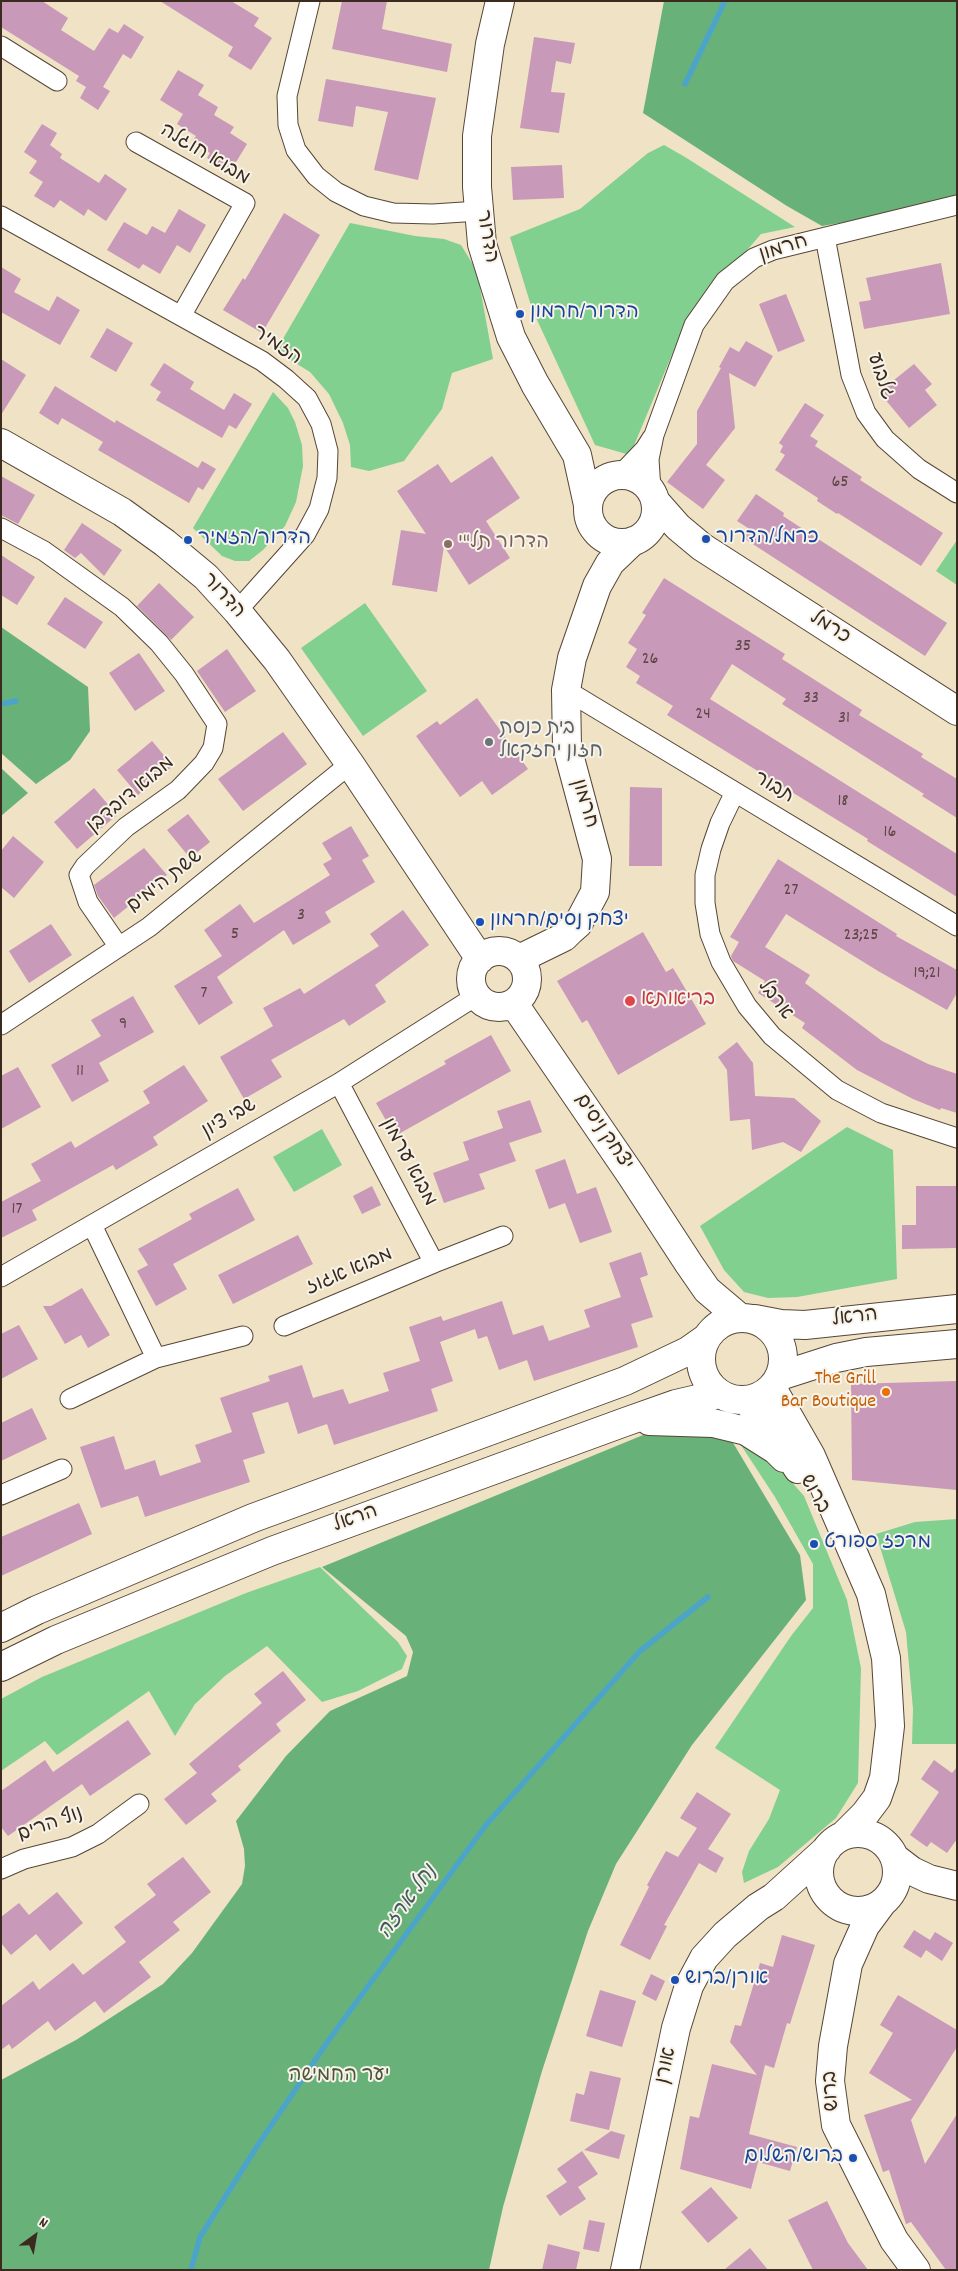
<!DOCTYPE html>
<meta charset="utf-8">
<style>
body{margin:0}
#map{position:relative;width:958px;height:2271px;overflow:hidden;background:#f0e2c4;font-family:Dekko,sans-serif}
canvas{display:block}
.frame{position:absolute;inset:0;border:2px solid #3b2a1e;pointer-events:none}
.north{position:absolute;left:10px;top:2211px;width:50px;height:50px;-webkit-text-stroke:4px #f7f3e8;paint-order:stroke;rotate:32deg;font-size:14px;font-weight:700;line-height:20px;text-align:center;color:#3b2a1e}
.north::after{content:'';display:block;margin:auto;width:18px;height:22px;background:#3b2a1e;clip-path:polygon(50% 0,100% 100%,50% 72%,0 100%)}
</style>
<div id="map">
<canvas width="958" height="2271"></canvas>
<div class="frame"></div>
<div class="north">N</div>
</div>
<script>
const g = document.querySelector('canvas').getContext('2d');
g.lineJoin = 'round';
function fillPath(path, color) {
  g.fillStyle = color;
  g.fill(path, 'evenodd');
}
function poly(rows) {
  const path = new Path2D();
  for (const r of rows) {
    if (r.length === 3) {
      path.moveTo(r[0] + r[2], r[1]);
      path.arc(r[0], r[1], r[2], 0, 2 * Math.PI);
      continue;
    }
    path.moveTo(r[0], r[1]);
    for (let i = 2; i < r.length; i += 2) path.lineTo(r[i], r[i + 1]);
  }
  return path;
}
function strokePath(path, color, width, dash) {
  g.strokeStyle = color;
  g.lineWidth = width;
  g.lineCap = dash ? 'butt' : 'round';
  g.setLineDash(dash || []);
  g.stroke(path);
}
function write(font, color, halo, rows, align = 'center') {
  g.font = font + ' Dekko,"Playpen Sans Hebrew",sans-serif';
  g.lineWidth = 4;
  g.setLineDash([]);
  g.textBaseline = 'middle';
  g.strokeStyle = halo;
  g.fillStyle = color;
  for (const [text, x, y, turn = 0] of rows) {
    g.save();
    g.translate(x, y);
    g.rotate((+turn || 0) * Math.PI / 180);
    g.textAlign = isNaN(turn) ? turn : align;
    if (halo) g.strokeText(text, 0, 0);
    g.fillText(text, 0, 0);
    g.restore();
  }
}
fillPath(poly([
 [664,145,685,157,795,227,761,234,686,321,630,455,595,445,532,309,510,237,580,209,648,153],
 [350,223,415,236,444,239,461,245,477,271,493,359,452,373,442,409,404,461,369,471,351,467,350,445,343,423,329,394,310,372,276,351],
 [273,392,288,408,295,422,302,445,303,466,296,502,285,526,263,550,249,561,235,561,222,556,193,528],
 [957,540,957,585,936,571],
 [365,603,427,691,363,736,301,648],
 [847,1127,893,1150,897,1279,797,1297,768,1298,744,1292,724,1270,700,1226],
 [322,1129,342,1165,294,1192,273,1157],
 [733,1433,775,1463,804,1496,847,1600,861,1668,858,1783,836,1818,778,1867,744,1883,742,1872,749,1851,769,1819,780,1790,715,1748,791,1636,813,1608,813,1564,775,1497],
 [957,1519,957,1744,912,1744,913,1709,906,1632,876,1534,915,1522],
 [320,1567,398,1642,407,1656,402,1669,358,1691,322,1702,267,1646,225,1676,195,1704,175,1736,149,1691,57,1755,45,1741,1,1771,1,1699,42,1677,246,1593]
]), '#81d090');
fillPath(poly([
 [664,1,957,1,957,203,822,226,787,206,643,113],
 [1,627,88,687,90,731,70,760,36,784,1,753],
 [1,768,28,793,1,816],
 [648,1433,729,1436,800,1555,806,1600,692,1745,616,1864,588,1931,542,2071,503,2207,489,2270,1,2270,1,2080,76,2040,163,1984,192,1953,242,1884,245,1866,244,1849,236,1821,286,1756,330,1711,407,1676,413,1652,406,1636,322,1567]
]), '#68b27a');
strokePath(poly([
 [685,84,725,1],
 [1,704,16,701],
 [191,2270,200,2237,256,2148,328,2041,486,1825,640,1651,708,1597]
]), '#4ca5c9', 5.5);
fillPath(poly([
 [1,1,42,1,68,18,61,30,94,51,109,28,118,33,124,24,144,37,131,59,123,54,103,87,110,91,98,110,80,98,86,87,76,81,79,76,1,27],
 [160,1,231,1,259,18,254,26,272,38,251,70,228,56,233,47],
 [342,1,387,1,382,29,452,44,447,72,332,49],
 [534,37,575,43,571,64,556,61,551,92,565,93,559,133,520,128],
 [178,70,204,85,198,95,218,107,214,115,234,127,230,133,247,144,230,172,207,158,210,153,192,142,196,136,177,124,183,114,160,100],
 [326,79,436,98,418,180,374,170,388,112,356,106,353,127,318,121],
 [42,124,57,133,50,145,62,154,60,158,99,183,105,174,127,189,106,221,88,209,84,216,60,200,54,208,34,196,43,182,29,173,37,161,24,152],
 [562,165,564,198,513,200,511,167],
 [179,209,206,225,190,253,177,245,160,274,143,264,139,269,107,250,124,222,147,235,152,226,165,233],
 [284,213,320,235,262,333,223,310,243,278,245,280],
 [941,263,950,314,864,329,859,302,871,300,866,278],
 [1,267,21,279,14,292,49,311,57,296,80,310,60,345,1,312],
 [786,294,805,341,778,352,759,304],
 [107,328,133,343,116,372,90,357],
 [746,341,773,356,755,387,729,373,735,428,706,465,725,480,703,509,667,482,697,444,697,411,721,368,719,367,730,347,739,352],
 [1,359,26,375,1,415],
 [164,363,194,382,190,389,224,410,234,393,252,404,236,429,229,425,222,438,156,400,161,392,150,385],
 [914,364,932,384,925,390,937,405,909,428,879,392],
 [55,386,115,423,116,420,198,468,202,461,216,469,203,490,198,487,189,503,98,450,103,442,62,418,58,425,39,413],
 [805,403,824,415,810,436,818,441,815,446,862,477,860,480,943,533,921,566,838,513,837,514,817,501,818,498,775,470,785,455,780,452,783,446,779,443],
 [492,456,520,498,486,521,510,558,469,585,444,546,437,592,392,585,401,530,426,534,397,491,438,464,451,483],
 [1,476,35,495,18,524,1,515],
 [756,494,784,513,783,516,947,623,925,656,742,537,748,528,737,521],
 [82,523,122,550,104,576,81,553,75,558,64,550],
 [1,555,35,577,17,605,1,595],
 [664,578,785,654,782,659,862,710,859,715,923,754,921,757,957,779,957,818,922,796,924,794,782,704,786,699,732,664,710,699,957,854,957,897,867,841,868,839,667,715,673,706,636,683,640,676,626,667,637,649,628,643,646,615,642,613],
 [159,583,194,617,171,640,137,606],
 [65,597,103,622,85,649,47,624],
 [227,649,256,691,225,712,197,671],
 [139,653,165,691,135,711,109,673],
 [477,698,528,769,492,795,482,781,460,797,416,736,437,721,440,725],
 [283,732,307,764,243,811,218,779],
 [152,741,173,766,138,795,117,770],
 [630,787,662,788,662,866,629,866],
 [94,788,117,815,77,849,54,822],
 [188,814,210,842,190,858,167,830],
 [351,826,369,856,362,860,375,882,325,912,331,922,293,945,284,930,217,977,233,1003,199,1025,174,986,222,956,204,930,240,904,254,923,330,875,323,864,332,859,322,843],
 [13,836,44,862,14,898,1,887,1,851],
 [144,848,167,875,114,918,98,896,94,885],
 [778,859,897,934,896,936,957,970,957,993,947,1010,878,971,786,914,765,947,810,975,805,983,882,1041,928,1064,957,1074,957,1113,941,1108,940,1110,913,1099,857,1070,802,1028,805,1023,758,993,765,981,733,961,731,956,739,942,730,937],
 [403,910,429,945,375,985,386,1002,349,1026,344,1019,271,1060,282,1077,244,1099,220,1057,273,1026,263,1008,300,988,304,994,379,946,370,934],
 [51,924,72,955,29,983,9,951],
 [643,932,666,972,673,968,706,1024,618,1075,587,1020,582,1023,557,981],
 [133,996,154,1032,99,1063,109,1081,72,1102,51,1065,101,1036,91,1020],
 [491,1035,511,1071,395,1136,376,1103,446,1064,444,1061],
 [737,1042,753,1063,755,1096,794,1098,821,1121,801,1152,783,1142,752,1150,750,1119,730,1121,727,1070,718,1057],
 [184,1065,208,1101,153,1137,158,1145,116,1170,113,1165,32,1210,37,1220,1,1238,1,1202,41,1181,31,1164,71,1141,75,1148,150,1103,143,1091],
 [18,1067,41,1107,1,1129,1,1076],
 [530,1100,542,1132,509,1143,516,1161,479,1174,485,1189,444,1203,433,1173,469,1160,463,1142,503,1128,497,1111],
 [565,1159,577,1194,596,1187,612,1232,580,1243,565,1203,549,1209,535,1170],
 [372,1186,381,1205,362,1214,353,1196],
 [916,1186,957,1186,957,1248,902,1249,902,1225,916,1225],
 [238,1188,255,1220,173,1264,187,1289,156,1306,137,1271,148,1265,138,1249,192,1219,189,1214],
 [298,1235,313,1264,233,1304,218,1275],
 [641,1252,648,1275,640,1278,653,1317,631,1324,638,1347,534,1381,527,1360,499,1370,487,1336,478,1339,475,1329,440,1342,453,1381,431,1389,438,1411,334,1445,327,1424,298,1434,288,1402,252,1413,265,1453,243,1460,250,1482,145,1517,138,1496,101,1508,80,1447,114,1436,125,1470,155,1460,160,1476,201,1462,195,1445,232,1432,220,1398,270,1381,268,1376,302,1365,313,1398,343,1389,349,1404,389,1391,383,1373,420,1361,409,1327,441,1316,443,1321,502,1301,513,1335,543,1325,549,1341,590,1327,584,1310,621,1297,609,1263],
 [82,1288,110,1335,88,1348,81,1335,65,1344,43,1306,51,1306],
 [19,1325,38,1359,1,1379,1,1334],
 [957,1381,957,1490,852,1480,851,1384],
 [32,1408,47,1439,1,1461,1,1423],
 [79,1503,92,1534,1,1576,1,1537],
 [283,1671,306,1700,276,1724,281,1731,238,1766,241,1770,211,1794,217,1801,186,1825,164,1799,197,1773,189,1764,262,1703,254,1694],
 [128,1720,151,1754,90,1796,82,1784,8,1836,1,1827,1,1791,45,1760,53,1772],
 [934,1760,952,1773,957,1767,957,1839,947,1853,931,1842,927,1847,910,1835,939,1792,921,1779],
 [697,1792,731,1814,708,1849,724,1858,716,1873,699,1863,664,1925,667,1926,650,1960,620,1945,649,1887,647,1885,666,1851,678,1857,697,1828,680,1818],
 [183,1857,211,1892,173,1922,180,1930,139,1962,151,1977,104,2013,95,2001,55,2031,48,2021,12,2049,9,2044,1,2050,1,2006,33,1981,39,1990,73,1963,83,1975,126,1942,114,1927,156,1895,147,1884],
 [57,1892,83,1923,50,1951,36,1934,11,1955,1,1943,1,1917,19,1903,29,1915],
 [914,1930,930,1940,935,1932,953,1943,942,1961,926,1950,921,1958,903,1947],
 [782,1935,815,1945,790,2024,787,2023,774,2068,765,2065,749,2134,797,2147,790,2171,758,2162,751,2189,680,2169,690,2116,699,2118,712,2064,757,2075,730,2042,735,2025,741,2026,760,1963,773,1967],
 [651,1974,665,1981,656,2001,642,1994],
 [600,1990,636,2001,622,2047,586,2036],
 [898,1995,957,2030,957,2047,911,2120,925,2164,957,2114,957,2270,946,2270,911,2222,906,2224,889,2170,883,2172,864,2115,912,2100,869,2073,893,2033,880,2025],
 [590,2071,621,2078,609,2130,570,2121,576,2093,584,2095],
 [611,2131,625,2135,619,2159,584,2150],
 [582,2151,598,2174,578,2187,586,2199,560,2216,546,2196,567,2182,557,2169],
 [711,2187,738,2218,708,2243,681,2212],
 [827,2201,848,2243,868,2270,813,2270,788,2220],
 [589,2220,605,2223,599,2252,583,2249],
 [548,2244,580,2252,576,2270,542,2270],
 [750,2248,768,2270,724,2270]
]), '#c899b8');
const street = poly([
 [310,1,287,96,288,125,296,150,316,176,336,192,364,206,393,213,433,214,479,211],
 [1,46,57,81],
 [136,142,245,203,181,316],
 [1,216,262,361,286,379,307,398,321,424,328,451,327,478,319,509,305,535,237,611],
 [825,237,851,375,866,413,885,439,919,469,957,493],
 [621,474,645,449,652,438],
 [651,490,649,459,654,435,694,325,725,281,754,258,773,250,957,205],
 [1,528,44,551,122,607,159,643,184,674,217,724,213,748,204,763,178,790,126,827,85,866,79,875,88,902,119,947],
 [566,690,957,926],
 [735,792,720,823,711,849,705,875,705,903,710,934,721,962,747,1006,772,1036,837,1090,881,1113,957,1138],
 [1,1025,149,927,350,764],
 [339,1083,434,1263],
 [92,1225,156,1358],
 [1,1277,339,1083,476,996],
 [284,1326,434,1263,503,1236],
 [70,1399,156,1358,243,1336],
 [1,1495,62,1469],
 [1,1869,24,1859,72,1847,98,1834,139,1804]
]);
const secondary = poly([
 [500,1,490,44,477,136,477,187,482,244,511,337,535,384,577,455,588,505],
 [1,443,122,512,165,543,206,577,237,611,277,660,350,764,480,959],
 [622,509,34],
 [655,501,678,527,702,547,957,711],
 [499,979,28],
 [519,959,564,937,570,931,578,924,595,892,597,859,567,747,566,690,572,658,597,586,610,563,633,541],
 [514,1004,631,1175,689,1264,707,1290,739,1317],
 [742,1359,41],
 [755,1319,781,1324,805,1325,957,1309],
 [780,1376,836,1358,866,1352,957,1344],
 [772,1388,811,1456,871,1594,886,1658,890,1726,884,1778,877,1798,865,1814,843,1836],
 [746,1401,767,1421,798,1469],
 [649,1421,713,1423,746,1431,776,1450,784,1458],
 [1,1628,37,1610,253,1518,625,1381,688,1351,705,1339],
 [1,1667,56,1640,272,1551,625,1422,676,1404,719,1394],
 [858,1872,39],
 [895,1858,912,1871,929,1879,957,1886],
 [882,1903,865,1926,848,1964,833,2046,830,2081,836,2125,894,2240,916,2270],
 [625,2270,676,2028,689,1986,704,1958,725,1935,758,1907,774,1897,827,1849]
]);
strokePath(street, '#564637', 21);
strokePath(secondary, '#564637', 30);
strokePath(street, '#fff', 19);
strokePath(secondary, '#fff', 28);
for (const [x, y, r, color] of [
 [520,314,5,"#1a4fb4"],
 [706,539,5,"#1a4fb4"],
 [188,540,5,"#1a4fb4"],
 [448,544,5,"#8d6e63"],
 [489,742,5,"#6b7280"],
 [480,922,5,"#1a4fb4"],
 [630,1001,6,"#e0444e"],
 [886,1392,5,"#e8710a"],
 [814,1544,5,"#1a4fb4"],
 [675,1980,5,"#1a4fb4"],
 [853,2158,5,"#1a4fb4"]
]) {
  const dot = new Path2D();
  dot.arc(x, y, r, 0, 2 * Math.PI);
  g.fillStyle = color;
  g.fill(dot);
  strokePath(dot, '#f7f3e8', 2);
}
write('18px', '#5e4644', null, [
 ["65",840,484],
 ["35",743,648],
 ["26",650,661],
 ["33",811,700],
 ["24",703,716],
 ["31",844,720],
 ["18",843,803],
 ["16",890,834],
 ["27",791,892],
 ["3",301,917],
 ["5",235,936],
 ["23;25",861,937],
 ["19;21",927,975],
 ["7",204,995],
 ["9",123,1026],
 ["11",80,1073],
 ["17",17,1211]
]);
write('20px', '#3b2a1e', '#f7f3e8', [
 ["מבוא חוגלה",204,156,31],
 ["הדרור",485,237,80],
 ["חרמון",784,250,-18],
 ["הזמיר",276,347,34],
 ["גלבוע",879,377,71],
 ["הדרור",222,597,47],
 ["כרמל",829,629,33],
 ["תבור",773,789,31],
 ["מבוא דובדבן",132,796,-40],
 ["חרמון",583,804,73],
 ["ששת הימים",166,883,-38],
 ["ארבל",774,1001,53],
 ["שבי ציון",230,1120,-30],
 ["יצחק ניסים",602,1133,56],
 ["מבוא ערמון",407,1163,62],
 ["מבוא אגוז",350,1273,-23],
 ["הראל",855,1319,-7],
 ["ברוש",813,1495,60],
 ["הראל",356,1520,-20],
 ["נוף הרים",51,1826,-20],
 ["אורן",668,2066,-78],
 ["ברוש",833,2091,-94]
]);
write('20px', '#164399', '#f7f3e8', [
 ["הדרור/חרמון",530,314],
 ["כרמל/הדרור",716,539],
 ["הדרור/הזמיר",198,540],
 ["יצחק נסים/חרמון",490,922],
 ["מרכז ספורט",824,1544],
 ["אורן/ברוש",685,1980],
 ["ברוש/השלום",843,2158,"right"]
], 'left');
write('20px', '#785e54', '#f7f3e8', [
 ["הדרור תל\"י",458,544]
], 'left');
write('20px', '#5b616d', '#f7f3e8', [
 ["בית כנסת",499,730],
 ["חזון יחזקאל",499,753]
], 'left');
write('20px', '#be3a42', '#f7f3e8', [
 ["בריאותא",641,1001]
], 'left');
write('20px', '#c56008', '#f7f3e8', [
 ["The Grill",876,1380],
 ["Bar Boutique",876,1403]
], 'right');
write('20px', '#4c543a', '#f7f3e8', [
 ["יער החמישה",339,2077]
]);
write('italic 21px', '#425b62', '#f7f3e8', [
 ["נחל ארזה",409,1903,-54]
]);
</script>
